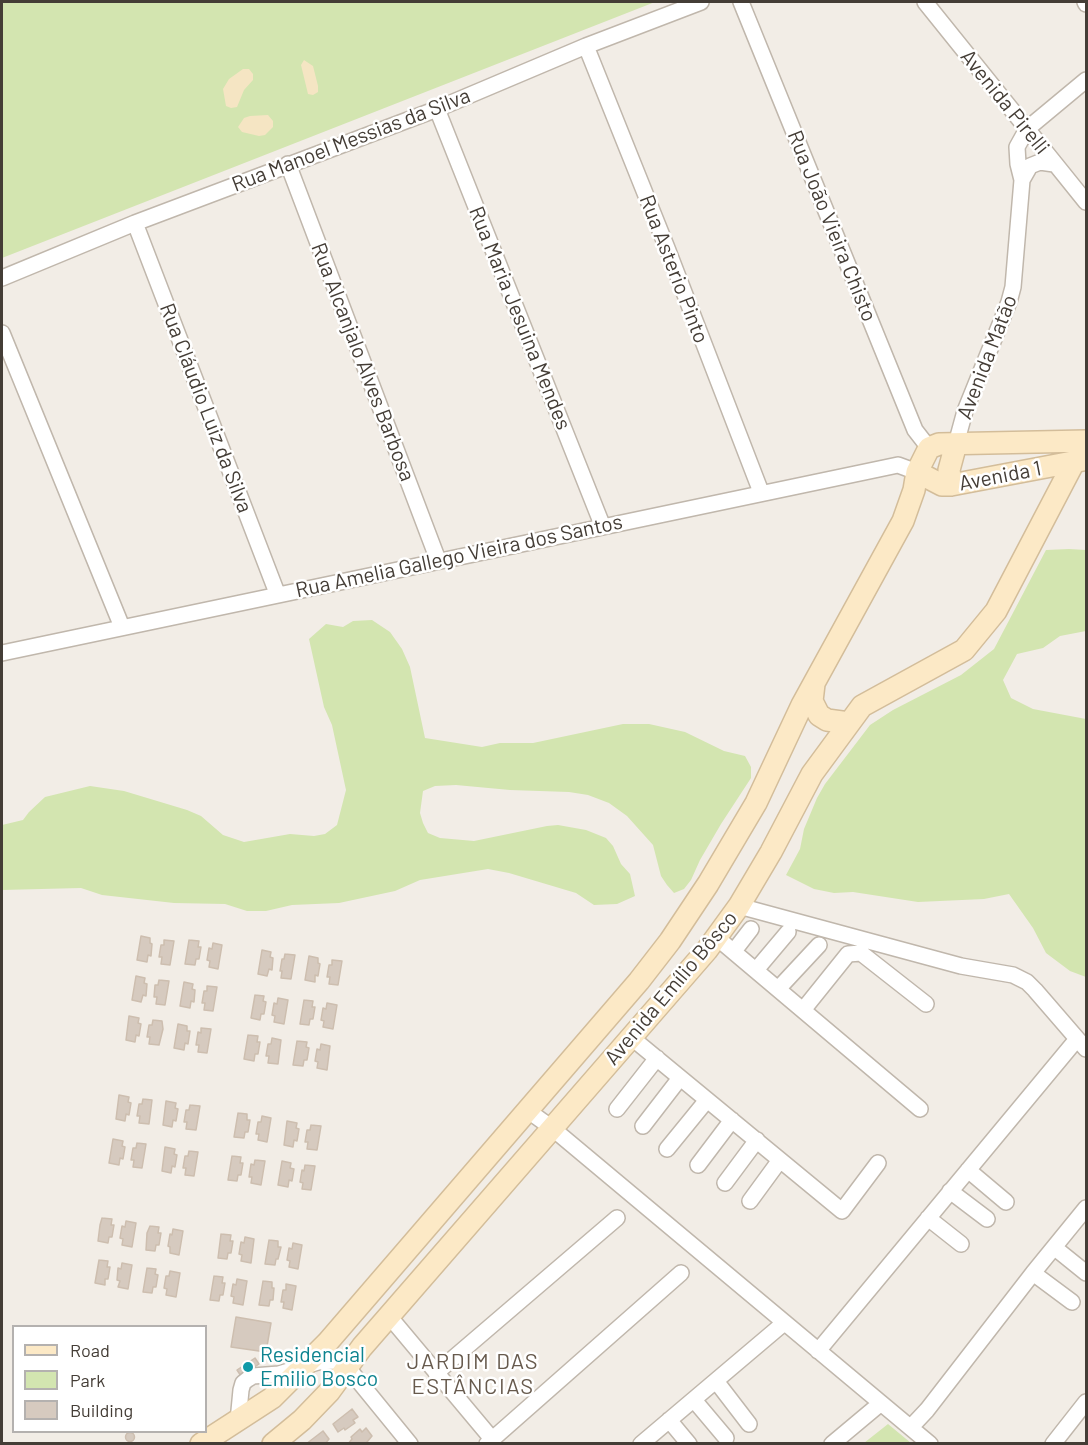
<!DOCTYPE html>
<meta charset="utf-8">
<style>
body{margin:0}
#map{position:relative;width:1088px;height:1445px;overflow:hidden;background:#f2ede6;font-family:Barlow,sans-serif}
canvas{display:block}
.frame{position:absolute;inset:0;border:3px solid #443d36;pointer-events:none}
.legend{position:absolute;left:12px;top:1325px;width:195px;height:108px;box-sizing:border-box;background:#fff;border:2px solid #b4b1af;margin:0;padding:8px 10px;list-style:none;font-size:18px;color:#443d36}
.legend li{display:flex;align-items:center;gap:12px;height:30px}
.legend b{width:30px;border:2px solid #b4b1af}
</style>
<div id="map">
<canvas width="1088" height="1445"></canvas>
<div class="frame"></div>
<ul class="legend">
<li><b style="height:8px;background:#fce9c6"></b>Road</li>
<li><b style="height:16px;background:#d3e5b0"></b>Park</li>
<li><b style="height:16px;background:#d6cabf"></b>Building</li>
</ul>
</div>
<script>
const g = document.querySelector('canvas').getContext('2d');
g.lineJoin = 'round';
function fillPath(path, color) {
  g.fillStyle = color;
  g.fill(path, 'evenodd');
}
function poly(rows) {
  const path = new Path2D();
  for (const r of rows) {
    if (r.length === 3) {
      path.moveTo(r[0] + r[2], r[1]);
      path.arc(r[0], r[1], r[2], 0, 2 * Math.PI);
      continue;
    }
    path.moveTo(r[0], r[1]);
    for (let i = 2; i < r.length; i += 2) path.lineTo(r[i], r[i + 1]);
  }
  return path;
}
function strokePath(path, color, width, dash) {
  g.strokeStyle = color;
  g.lineWidth = width;
  g.lineCap = dash ? 'butt' : 'round';
  g.setLineDash(dash || []);
  g.stroke(path);
}
function write(font, color, halo, rows, align = 'center') {
  g.font = font + ' Barlow,sans-serif';
  g.lineWidth = 5;
  g.setLineDash([]);
  g.textBaseline = 'middle';
  g.strokeStyle = halo;
  g.fillStyle = color;
  for (const [text, x, y, turn = 0] of rows) {
    g.save();
    g.translate(x, y);
    g.rotate((+turn || 0) * Math.PI / 180);
    g.textAlign = isNaN(turn) ? turn : align;
    if (halo) g.strokeText(text, 0, 0);
    g.fillText(text, 0, 0);
    g.restore();
  }
}
fillPath(poly([
 [2,2,655,2,2,258],
 [1069,549,1086,550,1086,631,1060,636,1043,648,1017,654,1003,680,1011,698,1033,709,1086,719,1086,977,1070,971,1046,953,1033,928,1009,894,984,899,918,902,853,892,834,893,814,889,786,875,800,849,804,829,817,798,825,784,870,725,893,710,961,675,994,649,1046,550],
 [372,620,390,632,402,649,410,667,425,738,482,747,500,743,533,743,623,724,649,724,685,732,724,751,745,756,751,767,751,778,721,824,700,860,691,880,684,889,674,893,667,885,661,876,653,845,627,816,609,803,588,795,569,792,510,790,456,785,435,786,423,791,420,813,423,823,428,833,440,838,474,841,547,826,558,825,586,830,606,838,613,846,621,864,630,874,635,896,617,904,594,905,576,893,509,873,488,869,420,880,395,891,339,903,292,905,266,911,247,911,225,904,174,903,102,895,81,888,2,890,2,825,23,820,29,812,45,797,90,786,124,791,187,810,201,816,223,835,244,842,290,834,314,836,325,834,337,825,346,790,332,725,324,707,309,639,326,624,343,627,353,621],
 [888,1424,911,1443,864,1443]
]), '#d3e5b0');
fillPath(poly([
 [304,60,313,66,318,86,318,92,313,95,308,94,301,65],
 [243,69,249,69,253,74,253,80,244,90,237,107,231,108,226,106,223,89,229,79],
 [268,115,273,121,273,127,265,135,259,136,242,132,238,127,244,118,250,116]
]), '#f5e5c3');
const building = poly([
 [141,936,150,938,150,943,152,944,151,956,148,955,147,962,137,960,141,936],
 [164,940,174,941,170,965,161,964,162,957,159,957,161,945,164,945,164,940],
 [189,940,199,941,198,947,201,947,199,959,196,959,195,965,185,964,189,940],
 [213,943,222,945,218,969,209,967,210,961,207,960,209,948,212,949,213,943],
 [262,950,271,952,270,957,273,958,272,970,269,969,267,976,258,974,262,950],
 [285,954,295,955,291,979,281,978,282,971,280,971,282,959,284,959,285,954],
 [309,956,318,958,318,963,320,964,318,976,315,975,315,982,305,980,309,956],
 [332,960,342,961,338,985,329,984,330,977,327,977,329,965,332,965,332,960],
 [136,976,145,978,144,983,147,984,146,996,143,995,141,1002,132,1000,136,976],
 [159,980,169,981,165,1005,156,1004,157,997,154,997,155,985,158,985,159,980],
 [184,982,193,984,192,989,195,990,194,1002,191,1001,190,1008,180,1006,184,982],
 [207,986,217,987,213,1011,204,1010,205,1003,202,1003,204,991,207,991,207,986],
 [255,995,264,996,263,1001,266,1002,264,1014,261,1014,260,1020,251,1018,255,995],
 [278,998,288,1000,284,1024,274,1022,275,1016,272,1015,274,1003,277,1004,278,998],
 [304,1000,313,1001,312,1007,315,1007,313,1019,310,1019,309,1025,300,1024,304,1000],
 [327,1003,337,1005,333,1029,323,1027,324,1021,321,1020,323,1008,326,1009,327,1003],
 [129,1016,139,1018,138,1023,141,1024,139,1036,136,1035,135,1042,126,1040,129,1016],
 [153,1020,162,1021,163,1029,159,1045,149,1044,150,1037,147,1037,149,1025,152,1025,153,1020],
 [178,1024,187,1026,187,1031,190,1031,188,1044,185,1043,184,1050,174,1048,178,1024],
 [201,1028,211,1029,207,1053,198,1052,199,1045,196,1045,198,1032,201,1033,201,1028],
 [248,1035,258,1036,257,1042,260,1042,258,1054,255,1054,254,1061,244,1059,248,1035],
 [272,1038,281,1040,278,1064,268,1063,269,1056,266,1056,268,1044,271,1044,272,1038],
 [297,1041,307,1042,306,1047,309,1048,307,1060,304,1060,303,1066,293,1065,297,1041],
 [321,1044,330,1046,327,1070,317,1068,318,1062,315,1061,317,1049,320,1050,321,1044],
 [119,1095,129,1097,128,1102,131,1103,129,1115,126,1114,125,1121,116,1119,119,1095],
 [143,1099,152,1100,149,1124,139,1123,140,1116,137,1116,139,1104,142,1104,143,1099],
 [166,1101,176,1103,175,1108,178,1109,176,1121,173,1120,172,1127,163,1125,166,1101],
 [190,1105,200,1106,196,1130,186,1129,187,1122,184,1122,186,1110,189,1110,190,1105],
 [238,1113,247,1114,247,1120,250,1120,248,1132,245,1132,244,1138,234,1137,238,1113],
 [262,1116,271,1118,267,1142,258,1140,259,1134,256,1134,258,1122,261,1122,262,1116],
 [287,1121,297,1123,296,1128,299,1129,297,1141,294,1140,293,1147,284,1145,287,1121],
 [311,1125,321,1126,317,1150,307,1149,308,1142,305,1142,307,1130,310,1130,311,1125],
 [113,1139,123,1141,122,1146,125,1147,123,1159,120,1158,119,1165,109,1163,113,1139],
 [137,1143,146,1144,142,1168,133,1167,134,1160,131,1160,133,1148,136,1148,137,1143],
 [165,1147,175,1149,174,1154,177,1155,175,1167,172,1166,171,1173,162,1171,165,1147],
 [189,1151,198,1152,194,1176,185,1175,186,1168,183,1168,185,1156,188,1156,189,1151],
 [232,1156,241,1157,240,1163,243,1163,241,1175,238,1175,237,1181,228,1180,232,1156],
 [255,1160,265,1161,261,1185,251,1183,252,1177,249,1177,251,1164,254,1165,255,1160],
 [282,1161,291,1163,290,1168,294,1169,292,1181,289,1180,288,1187,278,1185,282,1161],
 [305,1165,315,1166,311,1190,302,1189,303,1183,300,1182,302,1170,304,1171,305,1165],
 [102,1218,112,1219,111,1225,114,1225,112,1237,109,1237,108,1243,98,1241,100,1225,102,1218],
 [126,1221,136,1223,132,1247,122,1245,123,1239,120,1238,122,1226,125,1227,126,1221],
 [150,1226,159,1227,158,1233,161,1233,159,1245,156,1245,155,1251,146,1250,147,1233,150,1226],
 [173,1229,183,1231,179,1255,170,1253,170,1247,168,1246,170,1234,172,1235,173,1229],
 [221,1234,231,1235,230,1241,233,1241,231,1253,228,1253,227,1259,218,1258,221,1234],
 [245,1237,254,1239,251,1263,241,1261,242,1255,239,1254,241,1242,244,1243,245,1237],
 [269,1240,278,1241,278,1247,281,1247,278,1259,276,1259,275,1265,265,1264,269,1240],
 [293,1243,302,1245,298,1269,289,1267,290,1261,287,1260,289,1248,292,1249,293,1243],
 [99,1260,108,1261,107,1267,110,1267,108,1279,105,1279,105,1285,95,1283,99,1260],
 [122,1263,132,1265,128,1289,118,1287,120,1281,117,1280,118,1268,121,1269,122,1263],
 [147,1268,156,1269,155,1274,158,1275,156,1287,153,1287,152,1293,143,1292,147,1268],
 [170,1271,180,1273,176,1297,166,1295,167,1289,164,1288,166,1276,169,1276,170,1271],
 [214,1276,223,1277,222,1283,225,1283,223,1295,220,1295,219,1301,210,1300,214,1276],
 [237,1279,247,1281,243,1305,233,1303,234,1297,231,1296,233,1284,236,1285,237,1279],
 [263,1281,272,1282,272,1288,274,1288,273,1300,270,1300,269,1306,259,1305,263,1281],
 [286,1284,296,1286,292,1310,283,1308,284,1302,281,1302,283,1290,286,1290,286,1284],
 [236,1317,271,1323,266,1352,231,1347,236,1317],
 [255,1358,259,1364,241,1376,237,1370,255,1358],
 [352,1409,358,1417,353,1420,355,1423,345,1430,344,1428,338,1432,333,1424,352,1409],
 [366,1428,372,1436,367,1442,365,1444,348,1444,352,1439,351,1437,360,1429,362,1432,366,1428],
 [323,1431,329,1439,325,1444,306,1444,323,1431],
 [130,1437,4.5]
]);
fillPath(building, '#d6cabf');
strokePath(building, '#cdbeaf', 1.5);
const minor = poly([
 [741,2,915,430,929,448],
 [925,2,1086,202],
 [1085,2,1086,4],
 [586,46,667,248,761,492],
 [437,109,603,527],
 [288,164,438,560],
 [1022,180,1030,166,1040,162,1054,164],
 [135,223,277,593],
 [2,278,135,223,437,109,586,46,701,2],
 [2,333,122,627],
 [956,444,965,411,1009,302,1013,287,1022,180,1018,164,1017,147,1027,129,1086,80],
 [2,653,879,469,898,465,917,472],
 [739,906,961,966,1013,975,1027,982,1035,990,1086,1049],
 [716,937,920,1109],
 [734,951,751,929],
 [756,970,788,932],
 [778,989,819,945],
 [803,1010,848,954,861,953,926,1004],
 [632,1038,842,1211,878,1163],
 [617,1109,657,1058],
 [527,1110,552,1128,930,1444],
 [643,1126,680,1078],
 [667,1149,707,1100],
 [698,1165,732,1120],
 [968,1170,1006,1202],
 [725,1183,757,1140],
 [950,1191,987,1219],
 [750,1201,780,1160],
 [928,1218,961,1244],
 [1055,1248,1086,1273],
 [1033,1273,1072,1302],
 [389,1316,492,1439],
 [818,1351,1077,1039],
 [436,1373,617,1218],
 [716,1381,749,1424],
 [694,1400,726,1438],
 [669,1420,689,1444],
 [238,1421,241,1390,243,1383,248,1379,253,1376,279,1374,318,1362,334,1361,341,1362,348,1368,410,1444],
 [911,1427,927,1410,1033,1273,1086,1208],
 [487,1444,681,1273],
 [641,1444,784,1323],
 [832,1444,881,1403],
 [1053,1444,1086,1402]
]);
const secondary = poly([
 [917,472,942,485,951,485,1083,460],
 [951,485,949,470,956,444],
 [814,684,812,701,819,715,827,720,849,723],
 [201,1444,272,1398,327,1343,639,981,670,941,708,884,756,803,802,705,903,521,914,490,917,472,929,448,939,444,1086,441],
 [273,1444,302,1420,329,1392,362,1347,389,1316,707,950,739,906,771,852,812,774,862,706,964,650,996,611,1074,462]
]);
strokePath(minor, '#c0b7ac', 18);
strokePath(secondary, '#d3bd9a', 24);
strokePath(minor, '#fff', 15);
strokePath(secondary, '#fce9c6', 21);
for (const [x, y, r, color] of [
 [248,1367,6,"#0f9aa8"]
]) {
  const dot = new Path2D();
  dot.arc(x, y, r, 0, 2 * Math.PI);
  g.fillStyle = color;
  g.fill(dot);
  strokePath(dot, '#fff', 2);
}
write('21px', '#443d36', '#fff', [
 ["Avenida Pirelli",1005,102,51],
 ["Rua Manoel Messias da Silva",351,140,-21],
 ["Rua João Vieira Chisto",832,226,68],
 ["Rua Asterio Pinto",674,269,69],
 ["Rua Maria Jesuina Mendes",520,318,68],
 ["Avenida Matão",987,357,-69],
 ["Rua Alcanjalo Alves Barbosa",363,362,69],
 ["Rua Cláudio Luiz da Silva",206,408,69],
 ["Avenida 1",1000,476,-11],
 ["Rua Amelia Gallego Vieira dos Santos",459,556,-12],
 ["Avenida Emílio Bôsco",671,988,-50]
]);
write('21px', '#0d838f', '#fff', [
 ["Residencial",260,1355],
 ["Emilio Bosco",260,1379]
], 'left');
g.letterSpacing = '1.5px';
write('22px', '#675a4d', '#fff', [
 ["JARDIM DAS",473,1362],
 ["ESTÂNCIAS",473,1387]
]);
g.letterSpacing = '0px';
</script>
